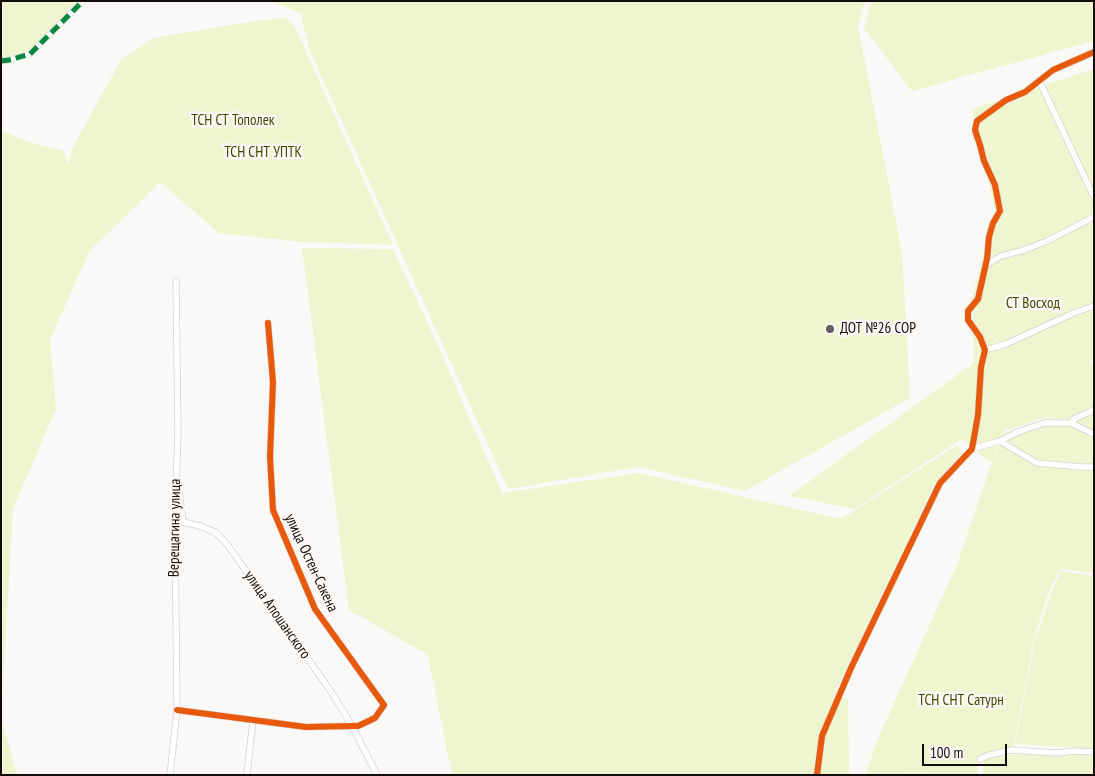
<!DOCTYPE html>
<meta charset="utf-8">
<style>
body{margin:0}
#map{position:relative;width:1095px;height:776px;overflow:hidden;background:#fbf9f7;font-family:"PT Sans Narrow",sans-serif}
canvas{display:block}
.frame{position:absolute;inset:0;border:2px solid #120c0a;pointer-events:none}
.scale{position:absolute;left:922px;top:744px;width:85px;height:22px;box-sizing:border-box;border:2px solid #120c0a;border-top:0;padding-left:6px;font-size:15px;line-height:18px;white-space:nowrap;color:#120c0a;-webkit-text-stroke:4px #fcf8f6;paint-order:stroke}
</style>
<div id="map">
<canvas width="1095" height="776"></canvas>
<div class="frame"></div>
<div class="scale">100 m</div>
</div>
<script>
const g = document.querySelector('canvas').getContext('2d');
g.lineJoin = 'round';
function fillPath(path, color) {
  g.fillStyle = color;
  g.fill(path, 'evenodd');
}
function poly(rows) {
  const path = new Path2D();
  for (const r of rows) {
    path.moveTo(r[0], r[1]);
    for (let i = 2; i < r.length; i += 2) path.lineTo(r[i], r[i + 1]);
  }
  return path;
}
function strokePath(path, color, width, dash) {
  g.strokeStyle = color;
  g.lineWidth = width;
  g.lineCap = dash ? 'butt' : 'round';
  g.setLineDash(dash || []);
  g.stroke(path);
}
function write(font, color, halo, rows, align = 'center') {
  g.font = font + ' "PT Sans Narrow",sans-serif';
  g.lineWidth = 5;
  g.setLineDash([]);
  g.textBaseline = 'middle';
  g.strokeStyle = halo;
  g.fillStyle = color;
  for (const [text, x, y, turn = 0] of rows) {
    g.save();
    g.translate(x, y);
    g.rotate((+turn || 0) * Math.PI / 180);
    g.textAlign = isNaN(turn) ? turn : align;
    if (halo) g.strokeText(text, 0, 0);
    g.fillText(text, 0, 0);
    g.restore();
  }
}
fillPath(poly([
 [1,1,78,1,29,52,6,57,1,57],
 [269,1,865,1,858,27,902,252,910,398,745,491,638,467,508,489,309,49,301,13],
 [871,1,1094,1,1094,41,912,91,864,28],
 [286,18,295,27,393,245,302,242,219,233,160,182,89,252,50,340,56,409,13,509,3,685,1,698,1,130,27,142,63,150,68,164,73,147,121,60,154,38,262,20],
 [1094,69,1094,359,1090,361,1094,369,1094,430,1048,416,1005,431,991,463,962,439,855,509,789,496,974,363,972,298,995,210,972,109],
 [302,248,393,249,436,341,502,493,639,473,841,519,957,445,963,452,933,487,835,693,848,700,849,775,452,775,428,655,349,610],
 [1049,417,1094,432,1094,573,1061,569,1050,588,1034,638,1013,749,980,758,977,775,924,775,924,773,865,775,880,734,958,562,992,462,1006,433],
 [1061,571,1094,576,1094,749,1015,744,1035,640,1052,590],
 [1,717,17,775,1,775],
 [1049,749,1094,751,1094,775,983,775,984,759]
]), '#eff5cf');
const street = poly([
 [1,61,9,60,30,54,83,1],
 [1039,80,1094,197],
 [986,265,1001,256,1024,250,1047,241,1094,217],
 [985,350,1006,344,1076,312,1094,306],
 [1071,423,1074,419,1094,410],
 [1000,441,1020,431,1045,423,1071,423,1094,434],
 [972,449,1000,441,1037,463,1081,467,1094,467],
 [179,491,183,522,200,526,215,532,227,544,332,693,352,726,377,775],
 [177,710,306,727,352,726,358,726,375,718,384,705,315,609,273,510,270,457,273,382,268,323],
 [980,759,989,755,1012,750,1056,753,1075,751,1094,752],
 [170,775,177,710,175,527,178,431,176,281],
 [247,775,253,720],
 [817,775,822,736,851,668,940,483,972,449,978,415,981,367,985,350,980,337,968,320,968,311,978,299,987,259,989,237,993,223,1000,211,995,185,984,161,980,145,975,130,977,121,1006,100,1025,92,1053,70,1094,52]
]);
strokePath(street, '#d7d2d0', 7);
strokePath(street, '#fefefe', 5.5);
strokePath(poly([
 [1,61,9,60,30,54,83,1]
]), '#00873e', 5, [10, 5]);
strokePath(poly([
 [177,710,306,727,352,726,358,726,375,718,384,705,315,609,273,510,270,457,273,382,268,323],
 [817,775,822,736,851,668,940,483,972,449,978,415,981,367,985,350,980,337,968,320,968,311,978,299,987,259,989,237,993,223,1000,211,995,185,984,161,980,145,975,130,977,121,1006,100,1025,92,1053,70,1094,52]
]), '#e8590c', 6);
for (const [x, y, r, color] of [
 [830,329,5,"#645f5d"]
]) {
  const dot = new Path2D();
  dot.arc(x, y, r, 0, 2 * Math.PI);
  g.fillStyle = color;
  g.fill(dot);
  strokePath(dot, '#fcf8f6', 2);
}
write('15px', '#414900', '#fcf8f6', [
 ["ТСН СТ Тополек",233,121],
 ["ТСН СНТ УПТК",263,153],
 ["СТ Восход",1033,304],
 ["ТСН СНТ Сатурн",961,701]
]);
write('15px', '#120c0a', '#fcf8f6', [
 ["ДОТ №26 СОР",840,329]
], 'left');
write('15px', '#120c0a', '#fcf8f6', [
 ["Верещагина улица",175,528,-89],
 ["улица Остен-Сакена",311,563,65],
 ["улица Апошанского",277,615,55]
]);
</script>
